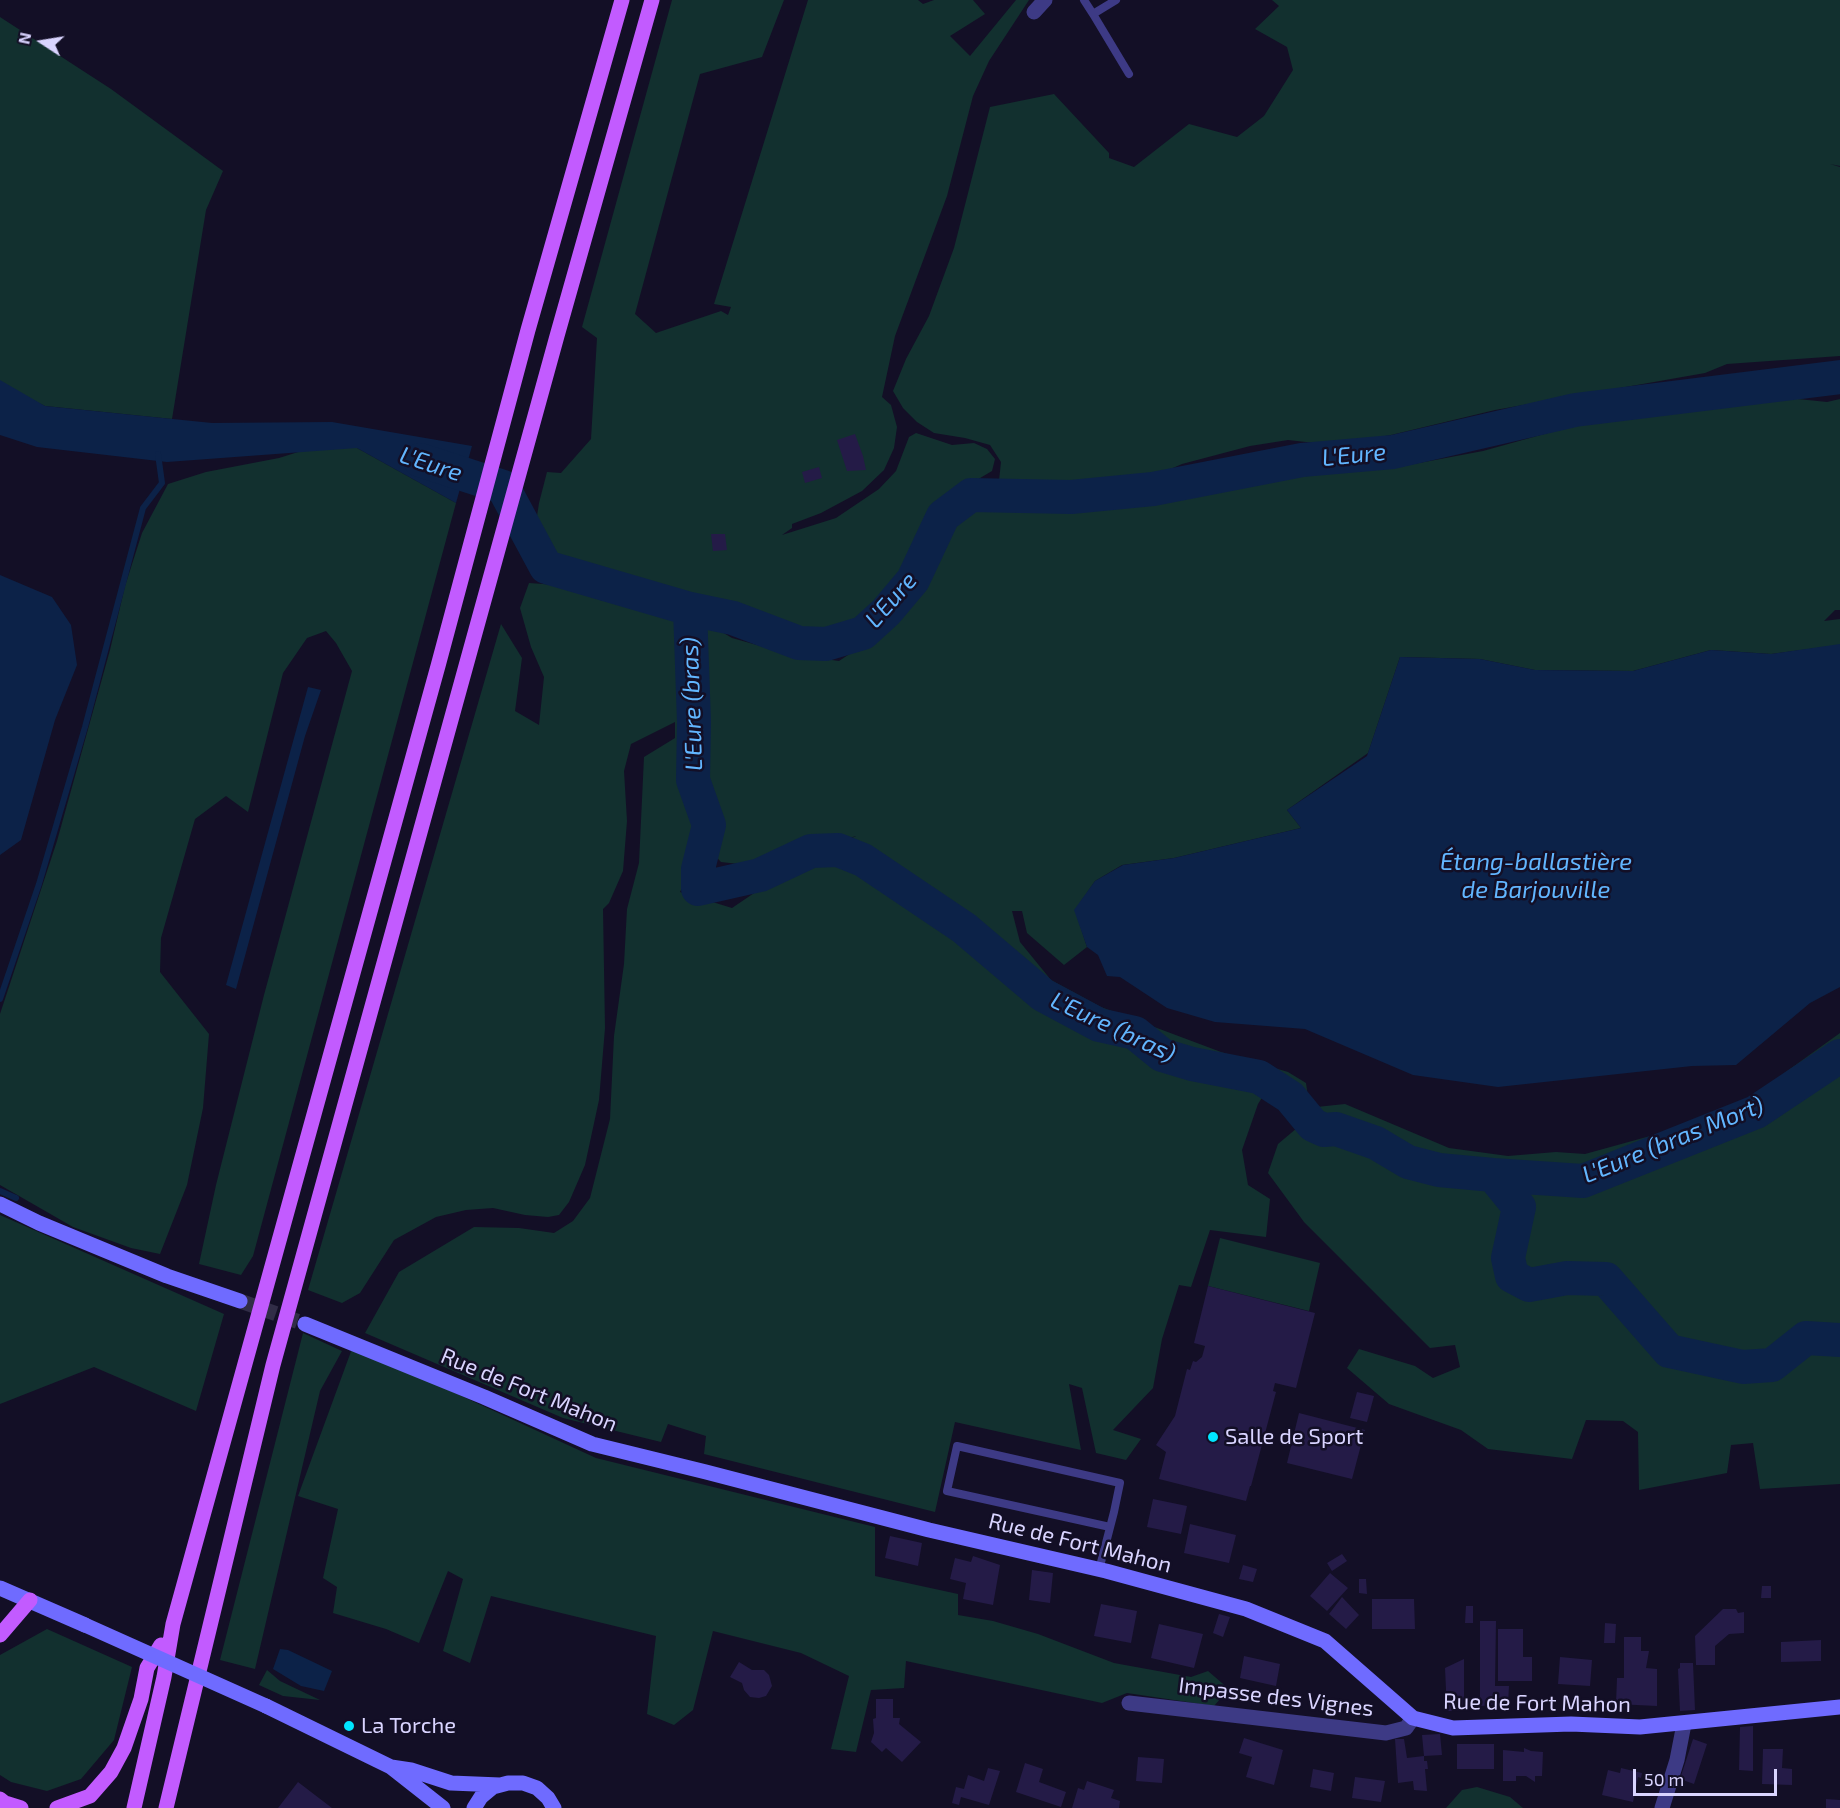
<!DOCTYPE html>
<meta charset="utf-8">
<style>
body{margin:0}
#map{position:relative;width:1840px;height:1808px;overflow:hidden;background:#130f26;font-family:"Exo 2",sans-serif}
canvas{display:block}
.north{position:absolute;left:12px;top:12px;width:60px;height:60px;-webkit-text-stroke:4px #130f26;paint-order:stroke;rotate:282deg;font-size:16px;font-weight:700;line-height:24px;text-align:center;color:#d9d4ff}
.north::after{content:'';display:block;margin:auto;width:21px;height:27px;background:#d9d4ff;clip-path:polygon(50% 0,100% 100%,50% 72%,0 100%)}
.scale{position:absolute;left:1633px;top:1769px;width:144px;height:27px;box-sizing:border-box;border:3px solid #d9d4ff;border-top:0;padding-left:8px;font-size:18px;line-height:21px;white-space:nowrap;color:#d9d4ff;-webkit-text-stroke:4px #130f26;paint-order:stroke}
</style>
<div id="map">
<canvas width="1840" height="1808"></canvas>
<div class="north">N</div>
<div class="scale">50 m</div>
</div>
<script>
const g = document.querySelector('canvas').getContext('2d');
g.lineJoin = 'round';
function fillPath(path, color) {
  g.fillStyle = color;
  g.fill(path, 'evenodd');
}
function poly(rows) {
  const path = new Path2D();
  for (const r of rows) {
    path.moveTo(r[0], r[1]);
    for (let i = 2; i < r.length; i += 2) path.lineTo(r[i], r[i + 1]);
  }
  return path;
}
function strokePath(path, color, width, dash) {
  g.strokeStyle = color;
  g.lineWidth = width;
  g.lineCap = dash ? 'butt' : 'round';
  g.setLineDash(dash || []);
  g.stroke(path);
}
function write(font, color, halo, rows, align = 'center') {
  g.font = font + ' "Exo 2",sans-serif';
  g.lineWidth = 5;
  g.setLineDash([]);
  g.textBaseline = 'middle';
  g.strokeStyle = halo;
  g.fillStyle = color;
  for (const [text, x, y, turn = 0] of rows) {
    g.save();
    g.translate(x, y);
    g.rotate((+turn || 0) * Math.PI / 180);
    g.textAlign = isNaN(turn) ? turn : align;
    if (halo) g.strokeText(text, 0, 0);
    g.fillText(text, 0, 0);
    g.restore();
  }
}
fillPath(poly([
 [672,0,784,0,762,57,700,74,635,314,656,333,721,311,728,315,731,307,714,304,808,0,918,0,923,4,934,0,973,0,985,14,950,36,970,56,1016,0,1029,0,989,61,973,96,947,196,895,336,882,397,891,405,897,427,894,448,884,470,862,491,821,513,792,524,792,528,782,535,836,518,879,489,896,471,909,437,916,433,952,445,974,443,987,449,995,459,992,471,953,494,923,521,913,554,896,594,868,617,831,637,796,632,757,612,739,608,722,612,688,601,650,592,593,572,551,560,535,529,539,503,547,472,561,473,591,439,597,338,582,327],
 [1272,0,1840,0,1840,166,1830,164,1840,167,1840,356,1727,364,1705,373,1495,410,1391,435,1333,445,1288,440,1250,446,1182,464,1132,486,1074,491,1036,488,998,490,1001,462,990,445,965,438,934,433,917,422,903,408,893,391,906,359,929,316,954,248,990,107,1054,94,1109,153,1109,158,1134,167,1189,124,1237,137,1264,116,1293,70,1287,47,1255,29,1279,6],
 [0,17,111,89,223,171,206,210,172,419,45,406,0,384],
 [1769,396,1827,402,1840,399,1840,610,1835,610,1824,621,1840,619,1840,645,1771,654,1711,650,1633,671,1535,670,1480,659,1400,657,1368,753,1287,810,1301,828,1174,858,1122,865,1095,881,1075,910,1087,947,1064,965,1027,933,1022,911,1012,911,1020,942,1051,980,1101,1007,1221,1052,1288,1072,1306,1083,1308,1097,1263,1096,1258,1104,1242,1150,1248,1185,1270,1199,1266,1237,1210,1230,1191,1287,1179,1285,1162,1339,1153,1388,1113,1430,1141,1439,1126,1460,1096,1453,1082,1388,1069,1384,1081,1450,955,1422,935,1512,704,1454,706,1436,668,1424,661,1442,563,1418,365,1333,399,1272,474,1227,519,1228,554,1233,573,1221,590,1198,610,1119,614,1036,624,964,627,909,639,863,644,757,675,738,675,722,631,744,624,771,627,821,623,871,609,903,603,909,605,1028,599,1100,585,1165,569,1202,559,1215,548,1217,525,1215,493,1208,466,1210,436,1217,394,1240,360,1293,342,1303,308,1290,501,624,522,658,515,711,539,725,544,677,531,647,520,608,529,583,571,586,600,600,637,605,705,622,732,638,789,654,839,661,886,630,916,596,924,570,948,523,971,507,1110,503,1229,478,1403,466,1483,451,1634,409],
 [856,836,797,864,732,908,680,892,705,845,721,862,756,866],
 [311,448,357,448,456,503,253,1256,241,1275,199,1264,216,1185,264,995,352,671,336,643,326,631,307,638,283,673,248,812,226,796,195,819,161,938,160,972,209,1034,203,1108,187,1185,160,1254,131,1248,73,1227,0,1185,0,1014,57,841,110,650,125,586,142,533,168,484,206,472,279,458],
 [1840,1033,1840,1484,1760,1489,1753,1443,1731,1445,1727,1473,1639,1490,1638,1432,1623,1421,1586,1420,1572,1459,1488,1449,1461,1430,1389,1404,1347,1368,1359,1349,1415,1366,1433,1378,1460,1367,1455,1345,1430,1348,1304,1222,1268,1173,1278,1144,1297,1128,1326,1136,1307,1108,1345,1104,1449,1148,1508,1156,1556,1152,1585,1154,1661,1133,1715,1114,1751,1097],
 [0,1215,224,1314,196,1411,94,1367,0,1404],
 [1220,1238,1320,1263,1309,1311,1208,1286],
 [303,1333,342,1351,320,1391,255,1669,220,1660],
 [353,1346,596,1458,875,1527,875,1576,958,1594,958,1615,993,1621,1038,1634,1114,1663,1191,1677,1208,1671,1229,1689,1214,1706,1127,1693,1102,1703,906,1661,904,1688,871,1690,856,1752,831,1749,849,1676,801,1653,713,1631,693,1710,674,1725,647,1714,656,1636,491,1596,470,1663,443,1651,463,1579,448,1571,419,1643,386,1629,333,1613,337,1587,323,1578,338,1509,298,1496],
 [47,1629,132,1667,114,1740,81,1779,47,1791,11,1782,0,1775,0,1655],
 [267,1670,280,1681,320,1700,283,1696,259,1685],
 [1477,1787,1510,1797,1523,1808,1446,1808,1462,1790]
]), '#12302f');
fillPath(poly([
 [0,380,45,406,212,423,332,422,472,446,456,503,357,448,167,462,37,447,0,435],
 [0,575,52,597,71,625,77,665,55,720,21,840,0,855],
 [1840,644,1840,987,1810,1003,1736,1065,1692,1066,1498,1087,1413,1075,1305,1029,1215,1022,1167,1008,1120,977,1107,976,1098,955,1087,947,1074,910,1095,881,1123,865,1174,858,1301,828,1287,810,1367,756,1400,657,1480,659,1535,670,1633,671,1711,650,1771,654],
 [308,687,321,690,305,736,236,989,226,985],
 [280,1649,288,1650,332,1671,324,1691,301,1686,273,1669]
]), '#0c2248');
strokePath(poly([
 [0,999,39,884,85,727,143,508,162,483,158,454],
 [0,1191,16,1198]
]), '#0c2248', 6);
strokePath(poly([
 [420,460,503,487,546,567,690,609,733,618,799,643,826,644,863,633,886,612,913,580,943,516,971,495,1071,497,1153,489,1302,460,1393,452,1575,410,1840,377],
 [690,609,694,722,693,780,709,825,698,869,698,889,760,875,811,851,838,850,863,860,964,928,1043,995,1099,1025,1135,1033,1162,1055,1192,1064,1259,1077,1290,1097,1313,1125,1324,1130,1336,1129,1376,1143,1408,1162,1439,1170,1493,1175,1519,1207,1508,1258,1512,1276,1529,1285,1567,1278,1606,1279,1669,1351,1743,1367,1772,1365,1806,1338,1840,1340],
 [1493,1175,1583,1181,1756,1112,1840,1056]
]), '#0c2248', 34);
fillPath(poly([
 [855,434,863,456,866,470,847,471,837,440],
 [819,467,822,478,805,483,802,472],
 [711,534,725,534,727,550,713,551],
 [1208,1286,1315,1313,1296,1388,1275,1383,1273,1391,1276,1392,1251,1486,1250,1486,1246,1501,1159,1479,1166,1452,1156,1445,1175,1416,1187,1369,1190,1370,1193,1361,1196,1362,1202,1357,1205,1346,1194,1343],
 [1357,1392,1374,1396,1367,1422,1350,1418],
 [1299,1413,1365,1430,1352,1479,1287,1463],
 [1153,1499,1187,1506,1181,1534,1147,1527],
 [1190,1524,1236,1535,1229,1563,1184,1553],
 [890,1536,922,1543,918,1566,885,1558],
 [1342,1554,1347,1561,1332,1571,1327,1563],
 [973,1556,1000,1565,993,1605,963,1599,966,1583,950,1579,955,1558,971,1562],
 [1243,1565,1257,1569,1253,1582,1239,1579],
 [1032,1570,1053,1573,1050,1603,1029,1600],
 [1330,1573,1348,1588,1327,1611,1310,1596],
 [1359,1579,1366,1579,1367,1594,1359,1593],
 [1762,1586,1771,1586,1771,1598,1761,1598],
 [1342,1597,1359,1615,1346,1629,1329,1614],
 [1372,1599,1414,1599,1415,1629,1372,1629],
 [1101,1604,1137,1611,1131,1643,1094,1636],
 [1466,1606,1473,1606,1473,1623,1465,1623],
 [1723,1609,1736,1609,1738,1613,1744,1612,1744,1633,1729,1634,1715,1646,1715,1665,1696,1665,1695,1636],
 [1219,1614,1230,1617,1223,1637,1213,1633],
 [1480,1621,1496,1621,1495,1686,1509,1686,1508,1704,1480,1706],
 [1605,1623,1616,1624,1615,1643,1604,1643],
 [1159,1624,1203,1634,1194,1668,1151,1658],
 [1498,1629,1523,1629,1523,1657,1532,1657,1532,1681,1498,1681],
 [1624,1637,1641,1637,1641,1651,1649,1651,1646,1668,1657,1669,1657,1706,1616,1704,1617,1678,1624,1678],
 [1821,1640,1821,1661,1781,1662,1781,1642],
 [1244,1656,1280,1664,1276,1686,1240,1678],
 [1560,1657,1592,1660,1590,1686,1558,1684],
 [1464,1659,1464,1711,1447,1711,1445,1668],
 [739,1662,752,1670,764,1670,769,1675,772,1686,766,1696,759,1698,750,1697,744,1690,742,1683,730,1677],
 [1680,1663,1693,1663,1695,1710,1680,1711,1678,1669,1680,1668],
 [876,1699,893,1699,893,1718,900,1718,899,1724,921,1742,902,1762,886,1748,882,1752,871,1742,874,1733,873,1719,876,1718],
 [1753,1726,1753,1771,1739,1770,1740,1727],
 [1440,1734,1442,1755,1424,1756,1422,1735],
 [1244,1738,1283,1750,1274,1785,1246,1777,1252,1757,1239,1753],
 [1395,1739,1404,1739,1407,1758,1424,1756,1424,1761,1427,1761,1428,1769,1425,1769,1427,1791,1414,1790,1413,1781,1398,1783],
 [1693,1739,1707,1744,1694,1784,1680,1779],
 [1457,1744,1494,1744,1494,1769,1457,1769],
 [1524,1748,1531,1751,1543,1752,1542,1776,1535,1776,1535,1782,1526,1776,1516,1776,1516,1781,1503,1781,1503,1750,1524,1752],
 [1763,1749,1783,1749,1782,1768,1792,1769,1792,1785,1762,1784],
 [1138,1757,1164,1759,1162,1783,1136,1781],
 [1025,1763,1043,1769,1039,1782,1066,1792,1061,1807,1016,1792],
 [988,1768,1000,1771,989,1805,961,1797,959,1805,952,1803,956,1787,964,1789,968,1775,984,1781],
 [1621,1768,1642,1773,1641,1778,1638,1777,1633,1802,1602,1795,1608,1770,1620,1773],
 [1313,1769,1334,1773,1331,1791,1310,1787],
 [1355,1777,1385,1781,1381,1802,1352,1798],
 [1087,1781,1114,1790,1111,1798,1120,1801,1119,1808,1072,1808,1078,1788,1084,1790],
 [298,1782,332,1808,278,1808],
 [1826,1799,1840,1800,1840,1808,1826,1808]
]), '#241b47');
strokePath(poly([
 [240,1301,305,1324]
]), '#312d47', 15, [15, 8]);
strokePath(poly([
 [1084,0,1093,14],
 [1116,0,1093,14,1129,74],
 [1099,1570,1114,1512,1120,1483,957,1446,947,1491,1110,1527]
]), '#3d3a85', 8);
strokePath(poly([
 [1034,12,1045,0],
 [1129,1703,1386,1733,1406,1728,1413,1718],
 [1662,1808,1677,1760,1684,1724]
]), '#3d3a85', 15);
strokePath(poly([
 [0,1204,39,1223,167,1276,240,1301],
 [305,1324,484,1397,592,1444,706,1472,929,1530,1106,1571,1246,1609,1325,1641,1413,1718,1453,1728,1571,1724,1640,1727,1840,1707],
 [0,1588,85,1625],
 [266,1706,391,1767,443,1808],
 [391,1767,411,1770,451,1783,500,1785],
 [474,1808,481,1797,493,1787,508,1783,523,1783,537,1788,548,1798,554,1808]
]), '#6f6bff', 15);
strokePath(poly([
 [0,1635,30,1600],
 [0,1799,5,1803,21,1808],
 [57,1808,90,1796,111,1772,124,1748,141,1699,147,1668,161,1645],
 [134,1808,164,1677,173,1624,438,666,528,330,622,0],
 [166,1808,273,1365,557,336,652,0]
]), '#c25bff', 15);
strokePath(poly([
 [85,1625,266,1706]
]), '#6f6bff', 15);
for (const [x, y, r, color] of [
 [1213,1437,6,"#00e5ff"],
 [349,1726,6,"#00e5ff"]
]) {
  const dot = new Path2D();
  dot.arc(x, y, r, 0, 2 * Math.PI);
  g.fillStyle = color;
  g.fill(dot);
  strokePath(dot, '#130f26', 2);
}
write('22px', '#d9d4ff', '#130f26', [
 ["Rue de Fort Mahon",529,1390,22],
 ["Rue de Fort Mahon",1080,1543,14],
 ["Impasse des Vignes",1276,1697,7],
 ["Rue de Fort Mahon",1537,1703,1]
]);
write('22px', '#d9d4ff', '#130f26', [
 ["Salle de Sport",1225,1437],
 ["La Torche",361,1726]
], 'left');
write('italic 24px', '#62b6ff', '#130f26', [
 ["L'Eure",1354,455,-6],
 ["L'Eure",431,464,18],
 ["L'Eure",891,600,-49],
 ["L'Eure (bras)",692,704,-92],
 ["Étang-ballastière",1536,862],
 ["de Barjouville",1536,890],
 ["L'Eure (bras)",1113,1027,25],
 ["L'Eure (bras Mort)",1673,1140,-22]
]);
</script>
